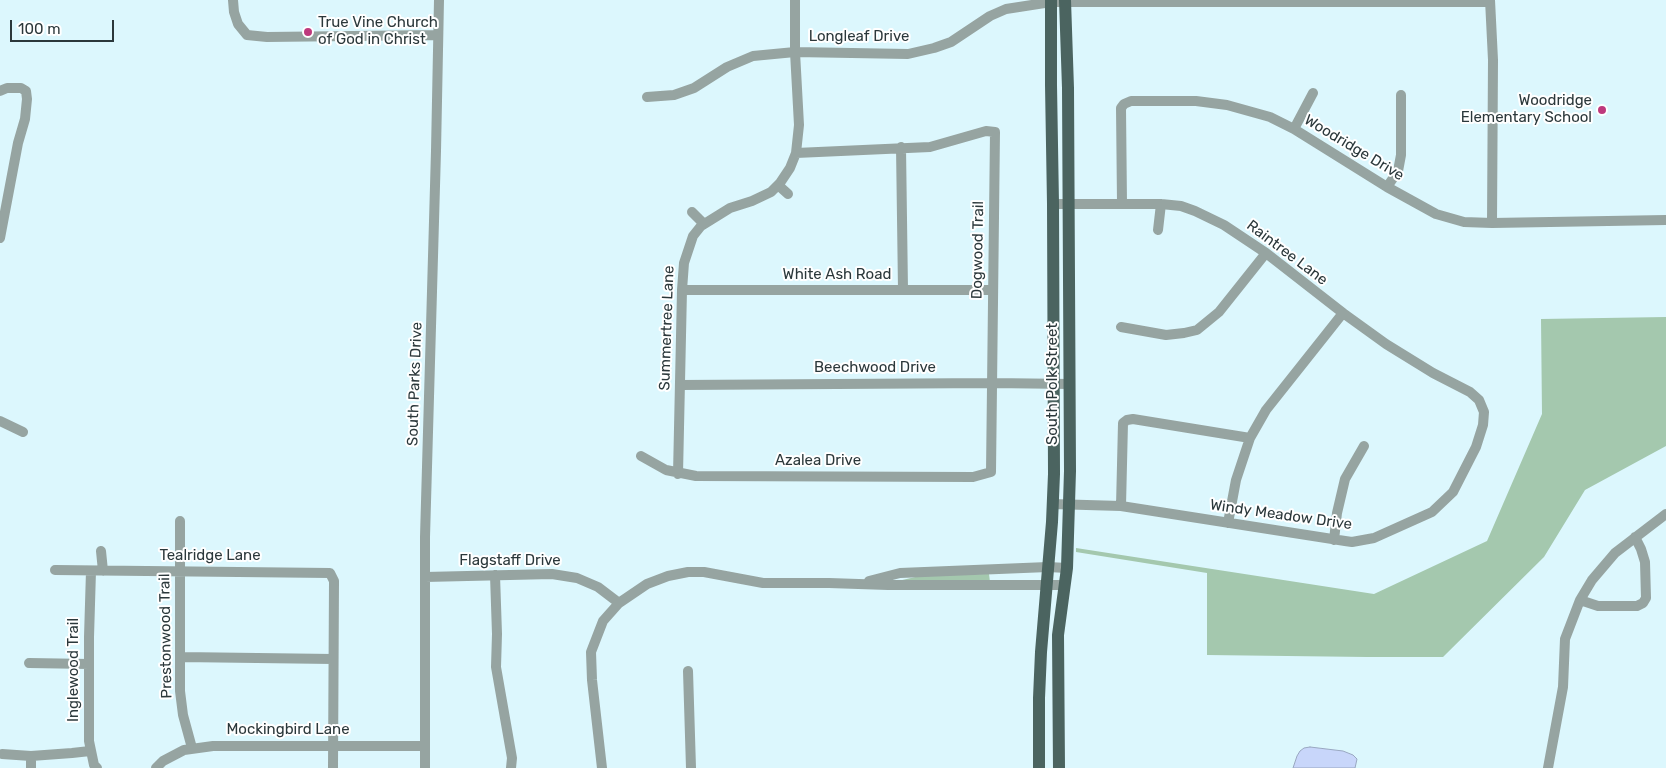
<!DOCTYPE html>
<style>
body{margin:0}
#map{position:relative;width:1666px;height:768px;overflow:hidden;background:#dcf7fd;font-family:Rubik,sans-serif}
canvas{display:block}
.scale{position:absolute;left:10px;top:20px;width:104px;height:22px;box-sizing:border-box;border:2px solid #2b383b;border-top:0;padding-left:6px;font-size:15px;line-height:18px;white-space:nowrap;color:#2b383b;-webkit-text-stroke:4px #fff;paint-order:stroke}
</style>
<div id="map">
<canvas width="1666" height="768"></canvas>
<div class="scale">100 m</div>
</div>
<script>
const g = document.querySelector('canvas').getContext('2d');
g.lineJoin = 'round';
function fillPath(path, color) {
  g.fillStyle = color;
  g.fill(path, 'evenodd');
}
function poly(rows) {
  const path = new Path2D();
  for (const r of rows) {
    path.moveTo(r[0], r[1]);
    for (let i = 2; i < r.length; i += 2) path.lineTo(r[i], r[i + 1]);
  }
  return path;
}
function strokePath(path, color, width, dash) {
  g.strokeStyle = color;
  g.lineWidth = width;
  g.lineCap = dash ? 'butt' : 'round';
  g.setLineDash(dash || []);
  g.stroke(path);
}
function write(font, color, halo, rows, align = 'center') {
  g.font = font + ' Rubik,sans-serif';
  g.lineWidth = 4;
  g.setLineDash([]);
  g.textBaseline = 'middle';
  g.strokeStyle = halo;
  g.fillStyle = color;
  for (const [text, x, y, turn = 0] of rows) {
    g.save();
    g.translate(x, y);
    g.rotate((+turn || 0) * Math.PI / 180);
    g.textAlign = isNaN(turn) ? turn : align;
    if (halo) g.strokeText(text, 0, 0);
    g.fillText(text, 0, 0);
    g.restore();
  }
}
fillPath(poly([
 [1666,317,1666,446,1585,490,1544,557,1443,657,1367,657,1207,655,1207,573,1076,552,1076,548,1374,594,1487,541,1542,414,1541,319],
 [989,574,990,582,898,581,924,575]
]), '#a4c8ae');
const water = poly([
 [1310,747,1343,751,1353,755,1357,759,1355,768,1293,768,1297,756,1300,751,1304,748,1310,747]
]);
fillPath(water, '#c8d6fa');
strokePath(water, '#99a7c1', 1);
strokePath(poly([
 [233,0,234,12,238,24,247,35,267,37,438,35],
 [1490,0,1493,60,1492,223],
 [0,91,7,88,21,88,26,91,27,99,25,119,18,143,0,238],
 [647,97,674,95,694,88,727,67,753,56,795,52,908,54,934,48,951,42,990,16,1006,9,1051,2,1490,2],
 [1294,129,1313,93],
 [901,147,903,290],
 [778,185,788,194],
 [1387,187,1398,171,1401,155,1401,95],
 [1122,203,1121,108,1124,104,1131,101,1196,101,1227,105,1270,117,1294,129,1387,187,1436,214,1464,222,1492,223,1666,220],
 [692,212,704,224],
 [1158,230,1161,204],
 [682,290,992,290],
 [1121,327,1166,335,1184,333,1197,330,1219,312,1266,253],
 [680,385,992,383,1070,384],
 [0,421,23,432],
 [641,456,666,470,696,476,973,477,991,472,995,132,986,131,930,147,796,153],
 [678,474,682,290,684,263,693,236,701,226,730,208,752,201,771,192,780,183,790,168,796,153,799,125,795,52,795,0],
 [1052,504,1121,506,1345,541,1352,542,1374,538,1432,512,1453,492,1476,447,1483,425,1484,412,1479,400,1470,392,1433,373,1386,344,1343,313,1266,253,1224,225,1195,211,1181,206,1161,204,1053,204],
 [1121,506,1123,423,1127,420,1133,419,1250,438],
 [180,521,180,691,183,715,192,748],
 [1228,523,1236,480,1250,438,1266,410,1343,313],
 [1334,540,1337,513,1345,479,1364,446],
 [101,551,103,571],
 [55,570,330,573,334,581,333,768],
 [91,571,89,637,89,741,94,765,97,768],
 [495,575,497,634,496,667,512,758,511,768],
 [425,577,552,574,577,578,598,587,619,603],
 [869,581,900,573,1048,567,1067,568],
 [1580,600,1598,606,1637,606,1643,603,1646,598,1645,562,1641,549,1635,537],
 [181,657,333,659],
 [29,663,89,664],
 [688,671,691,768],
 [2,754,31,756,72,753,90,751],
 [31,768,31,756],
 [156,768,163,761,184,750,213,746,425,746],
 [425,768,425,537,436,151,439,0],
 [602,768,592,680,591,652,603,621,619,603,647,584,668,576,688,572,704,572,763,583,829,583,888,585,1064,585],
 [1548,768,1563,687,1565,639,1580,600,1592,580,1615,553,1666,514]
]), '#96a4a1', 10);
strokePath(poly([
 [1039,768,1039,698,1041,652,1052,522,1054,474,1053,204,1051,85,1051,0],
 [1059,768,1058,635,1067,568,1070,471,1068,88,1065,0]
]), '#4b6460', 12);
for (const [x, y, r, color] of [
 [308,32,5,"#be397d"],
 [1602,110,5,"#be397d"]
]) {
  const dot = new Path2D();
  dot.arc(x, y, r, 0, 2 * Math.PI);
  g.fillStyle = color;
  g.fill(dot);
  strokePath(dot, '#fff', 2);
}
write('15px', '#2b383b', '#fff', [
 ["True Vine Church",318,23],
 ["of God in Christ",318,40],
 ["Woodridge",1592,101,"right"],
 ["Elementary School",1592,118,"right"]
], 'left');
write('15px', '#2b383b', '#fff', [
 ["Longleaf Drive",859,37],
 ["Woodridge Drive",1354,148,31],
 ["Dogwood Trail",978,250,-89],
 ["Raintree Lane",1287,253,37],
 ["White Ash Road",837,275],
 ["Summertree Lane",667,328,-88],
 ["Beechwood Drive",875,368],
 ["South Parks Drive",415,384,-88],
 ["South Polk Street",1053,384,-90],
 ["Azalea Drive",818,461],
 ["Windy Meadow Drive",1281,515,8],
 ["Tealridge Lane",210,556],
 ["Flagstaff Drive",510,561],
 ["Prestonwood Trail",166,636,-91],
 ["Inglewood Trail",74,670,-90],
 ["Mockingbird Lane",288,730]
]);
</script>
